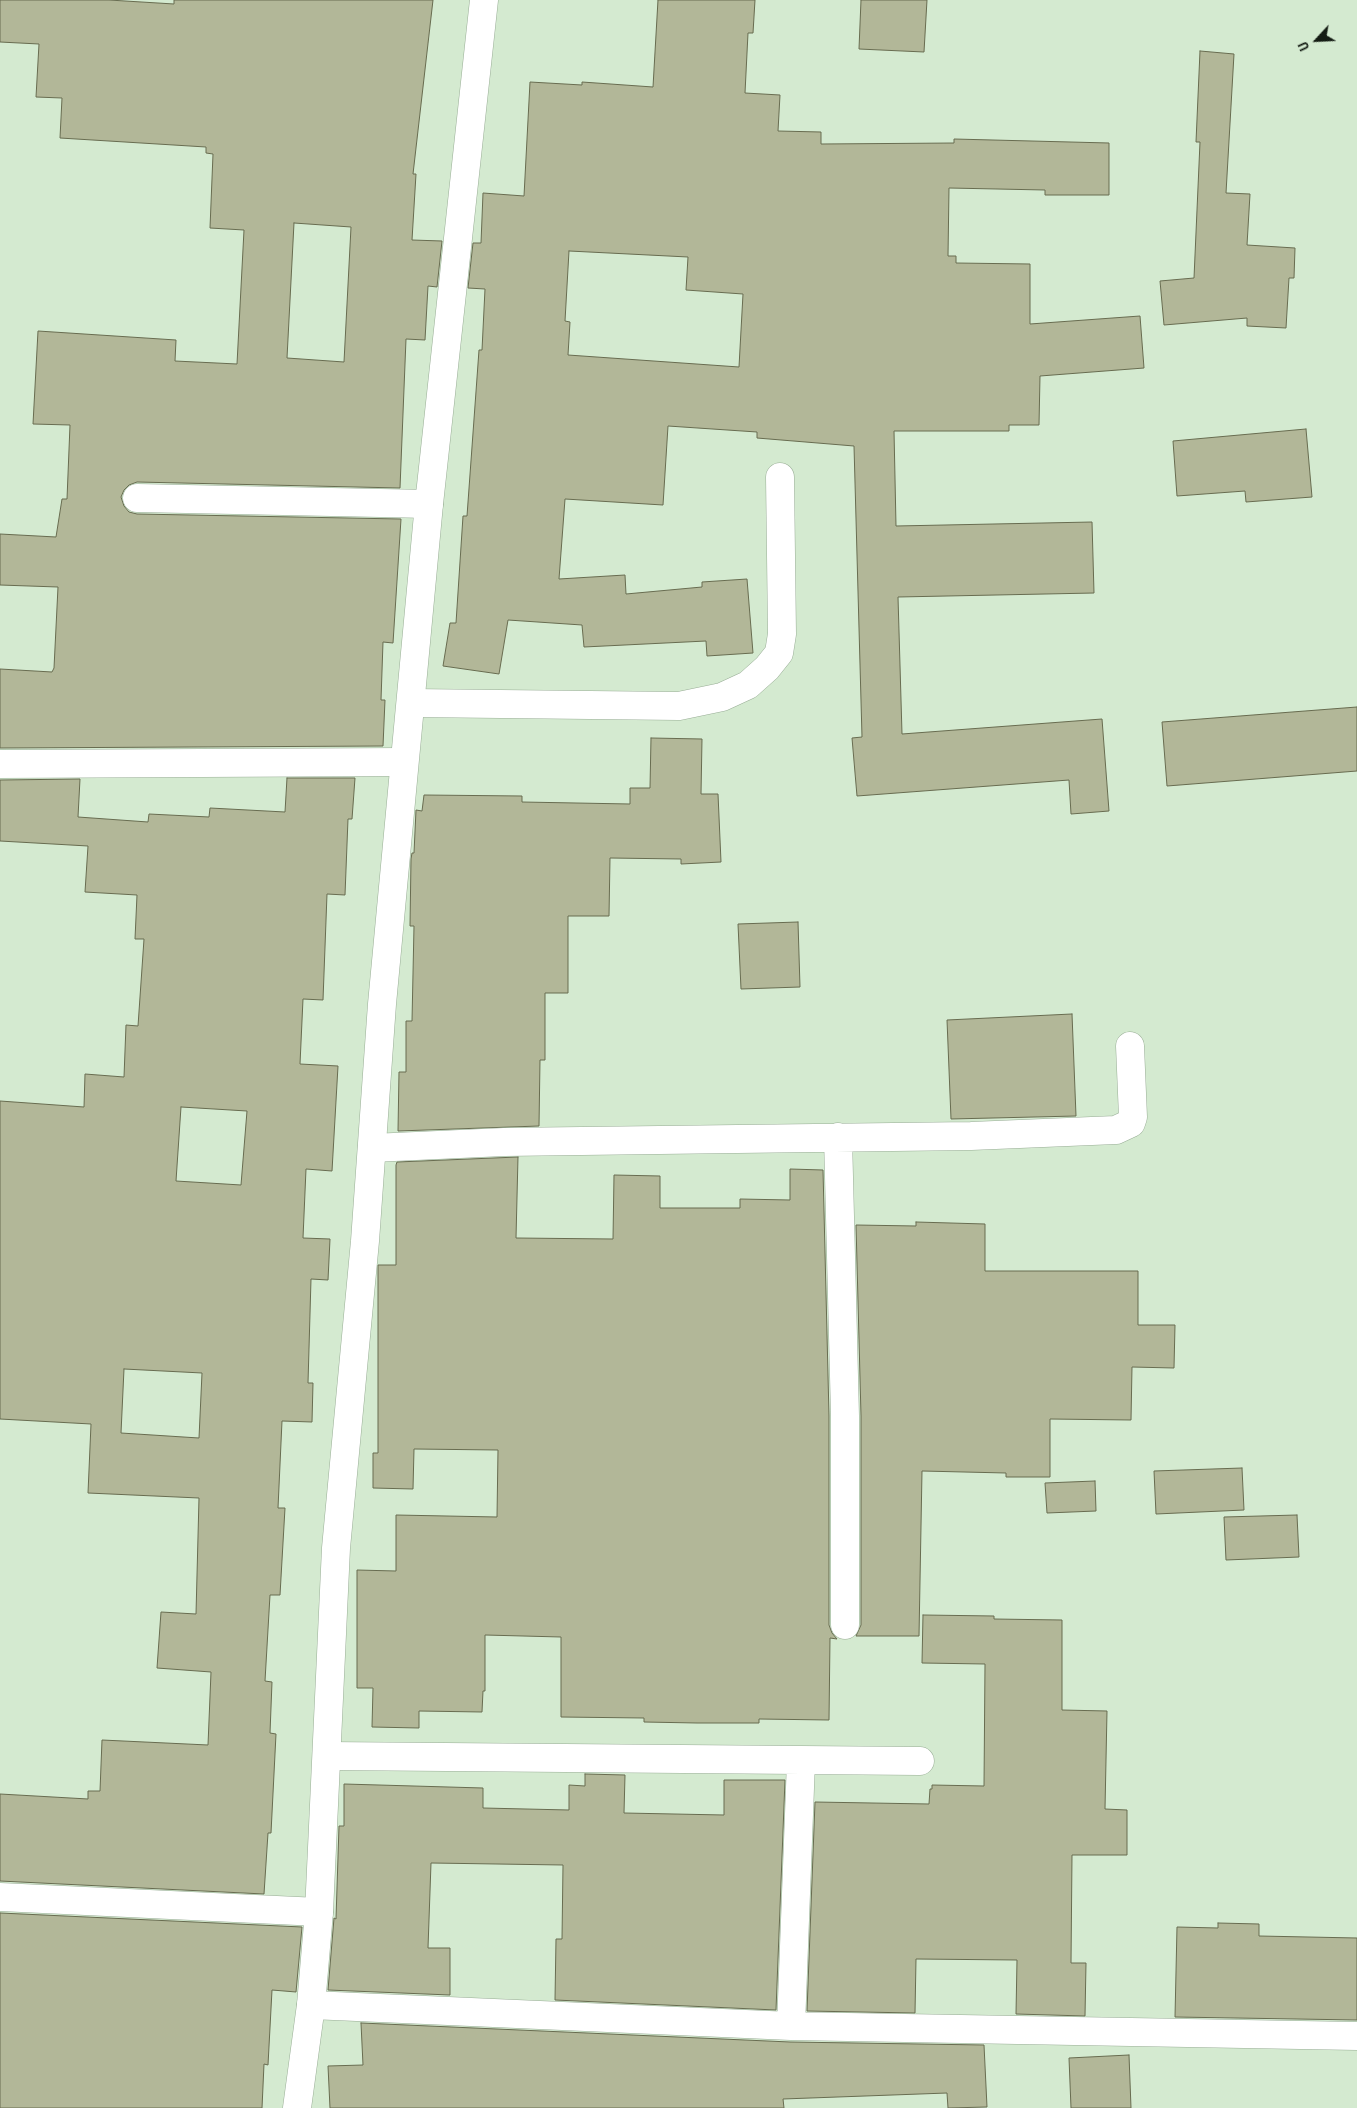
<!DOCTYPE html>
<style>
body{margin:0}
#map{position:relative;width:1357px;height:2108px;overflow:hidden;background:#d4ead0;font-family:"Archivo Narrow",sans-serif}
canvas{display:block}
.north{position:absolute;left:1292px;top:15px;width:50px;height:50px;-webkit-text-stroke:4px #d4ead0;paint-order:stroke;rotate:245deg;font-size:14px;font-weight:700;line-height:20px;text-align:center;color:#141c13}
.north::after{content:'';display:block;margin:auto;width:18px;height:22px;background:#141c13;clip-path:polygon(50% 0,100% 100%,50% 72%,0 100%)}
</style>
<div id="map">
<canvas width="1357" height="2108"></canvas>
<div class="north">U</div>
</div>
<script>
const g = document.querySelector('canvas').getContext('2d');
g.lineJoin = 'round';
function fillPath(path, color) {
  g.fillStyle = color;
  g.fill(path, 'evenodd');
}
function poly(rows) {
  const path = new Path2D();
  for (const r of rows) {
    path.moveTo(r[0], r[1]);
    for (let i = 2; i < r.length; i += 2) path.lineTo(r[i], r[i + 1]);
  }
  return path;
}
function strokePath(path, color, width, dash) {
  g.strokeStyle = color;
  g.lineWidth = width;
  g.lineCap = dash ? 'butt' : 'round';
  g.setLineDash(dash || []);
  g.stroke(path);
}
const building = poly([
 [0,0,109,0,174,4,174,0,433,0,413,174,416,174,412,240,442,241,437,287,428,286,425,340,406,339,400,488,137,482,129,485,124,490,121,497,124,506,129,512,137,514,401,519,393,643,383,642,381,700,385,700,383,746,0,748,0,669,52,672,54,668,58,587,0,585,0,534,56,537,62,499,67,499,70,425,33,424,38,331,176,340,175,361,237,364,244,230,210,228,213,154,206,153,206,147,60,138,62,98,36,97,39,44,0,42,0,0],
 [294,223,351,227,344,362,287,358,294,223],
 [658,0,755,0,753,33,748,33,745,93,780,95,778,131,821,132,821,144,954,143,954,139,1109,143,1109,195,1045,195,1045,190,949,188,948,256,956,256,956,263,1030,264,1030,324,1140,316,1144,368,1040,376,1039,425,1009,425,1009,431,894,431,896,526,1092,522,1094,593,898,597,902,734,1102,719,1109,811,1071,814,1069,780,857,796,852,738,862,737,854,446,757,438,757,432,668,426,663,505,565,499,559,579,625,575,626,594,702,587,702,582,747,579,753,653,707,656,706,641,584,647,582,625,508,620,499,674,443,666,450,623,456,623,463,516,467,516,479,350,482,350,485,289,468,288,473,243,481,243,483,193,524,196,530,82,582,85,582,82,653,87,658,0],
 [569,251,688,257,686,290,743,294,739,367,568,355,570,322,565,321,569,251],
 [861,0,927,0,924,52,859,49,861,0],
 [1200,51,1234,54,1226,193,1250,194,1247,245,1295,248,1294,278,1289,278,1286,328,1247,326,1247,318,1164,325,1160,281,1194,278,1200,142,1196,142,1200,51],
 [1306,429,1312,497,1246,502,1245,491,1177,496,1173,441,1306,429],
 [1357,707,1357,771,1167,786,1162,722,1357,707],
 [651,738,702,739,701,794,718,794,721,862,681,864,681,859,610,858,609,916,568,916,568,993,545,993,545,1060,540,1060,539,1126,398,1131,399,1072,406,1072,406,1021,412,1021,414,926,410,926,411,859,412,853,414,853,416,810,422,811,424,795,522,796,522,802,630,804,630,788,650,788,651,738],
 [287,778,355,778,352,819,348,819,345,895,327,894,323,1000,303,999,300,1064,338,1066,332,1171,306,1169,303,1238,330,1239,328,1280,311,1279,308,1383,313,1383,312,1422,282,1421,278,1508,285,1508,280,1595,270,1595,265,1681,272,1682,270,1733,276,1734,271,1833,268,1833,264,1894,0,1881,0,1794,88,1799,88,1791,100,1791,102,1740,208,1745,211,1672,157,1668,161,1612,196,1614,199,1498,88,1493,91,1424,0,1419,0,1101,84,1107,85,1074,124,1077,126,1025,138,1026,144,939,135,939,137,895,85,892,88,846,0,841,0,780,80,779,78,817,148,822,149,814,209,817,210,808,285,812,287,778],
 [181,1107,247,1111,241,1185,176,1181,181,1107],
 [124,1369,202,1373,199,1438,121,1433,124,1369],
 [798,922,800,987,741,989,738,924,798,922],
 [1072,1014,1076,1116,951,1119,947,1020,1072,1014],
 [518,1157,516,1238,613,1239,614,1175,660,1176,660,1208,740,1208,740,1199,790,1200,790,1169,823,1170,829,1416,829,1625,832,1633,837,1639,830,1638,829,1720,759,1719,759,1723,697,1723,644,1722,644,1718,561,1717,561,1637,485,1635,485,1691,483,1691,482,1712,419,1711,419,1728,372,1727,373,1688,357,1688,357,1570,396,1571,396,1515,497,1517,498,1450,414,1449,413,1489,373,1488,373,1453,378,1453,378,1265,396,1265,396,1165,397,1162,518,1157],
 [916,1222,985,1224,985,1271,1138,1271,1138,1325,1175,1325,1174,1368,1132,1367,1131,1420,1050,1419,1050,1477,1006,1477,1006,1473,922,1471,919,1636,856,1636,861,1625,861,1416,856,1225,916,1226,916,1222],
 [1242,1468,1244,1510,1156,1514,1154,1471,1242,1468],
 [1095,1481,1096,1511,1047,1513,1045,1483,1095,1481],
 [1297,1515,1299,1557,1226,1560,1224,1517,1297,1515],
 [923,1615,994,1616,994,1619,1062,1620,1062,1710,1107,1711,1105,1809,1127,1810,1127,1855,1072,1855,1071,1963,1086,1963,1085,2016,1016,2014,1017,1960,916,1959,915,2013,807,2011,815,1802,929,1804,930,1789,932,1789,932,1785,984,1786,985,1664,922,1663,923,1615],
 [585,1774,625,1775,624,1813,724,1815,724,1780,785,1780,776,2010,555,2000,556,1939,562,1939,563,1865,431,1863,428,1948,450,1948,450,1995,328,1990,334,1918,336,1919,339,1826,344,1826,344,1784,483,1788,483,1808,569,1810,569,1785,585,1786,585,1774],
 [0,1913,302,1927,296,1992,272,1990,268,2065,264,2064,262,2108,0,2108,0,1913],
 [1218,1923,1259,1924,1259,1936,1357,1938,1357,2020,1175,2017,1177,1927,1218,1928,1218,1923],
 [361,2023,790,2042,984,2045,987,2107,948,2108,947,2093,783,2099,784,2108,330,2108,328,2066,363,2065,361,2023],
 [1129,2055,1131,2108,1071,2108,1069,2058,1129,2055]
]);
fillPath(building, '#b2b798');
strokePath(building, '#686c50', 1);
const street = poly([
 [137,498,429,504],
 [411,703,679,706,722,697,748,685,767,668,779,653,782,634,780,477],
 [0,764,404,762],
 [838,1137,845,1416,845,1625],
 [372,1148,504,1142,971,1136,1116,1130,1131,1123,1133,1117,1130,1046],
 [327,1756,920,1761],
 [0,1897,319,1912],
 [311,2005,791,2026,1357,2036],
 [791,2026,801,1761]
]);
const secondary = poly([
 [297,2108,311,2005,319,1912,336,1548,365,1241,382,1004,429,504,484,0]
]);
strokePath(street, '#98ad95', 29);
strokePath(secondary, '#98ad95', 29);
strokePath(street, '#fff', 28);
strokePath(secondary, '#fff', 28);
</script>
